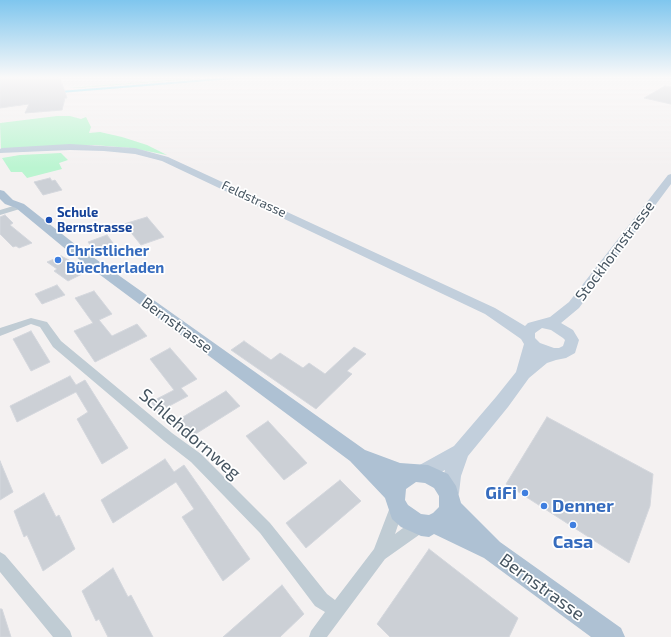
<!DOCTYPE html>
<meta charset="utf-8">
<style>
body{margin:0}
canvas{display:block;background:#f4f1f1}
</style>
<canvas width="671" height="637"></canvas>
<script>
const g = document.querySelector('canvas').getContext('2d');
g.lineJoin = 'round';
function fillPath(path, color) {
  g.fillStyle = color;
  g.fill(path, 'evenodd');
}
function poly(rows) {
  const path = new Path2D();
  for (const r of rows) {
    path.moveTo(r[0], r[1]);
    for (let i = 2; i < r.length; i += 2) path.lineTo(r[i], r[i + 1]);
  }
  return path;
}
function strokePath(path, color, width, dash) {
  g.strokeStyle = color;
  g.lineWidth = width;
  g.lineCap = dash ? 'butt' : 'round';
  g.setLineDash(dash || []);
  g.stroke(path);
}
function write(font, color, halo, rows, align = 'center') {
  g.font = font + ' "Exo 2",sans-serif';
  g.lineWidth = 3.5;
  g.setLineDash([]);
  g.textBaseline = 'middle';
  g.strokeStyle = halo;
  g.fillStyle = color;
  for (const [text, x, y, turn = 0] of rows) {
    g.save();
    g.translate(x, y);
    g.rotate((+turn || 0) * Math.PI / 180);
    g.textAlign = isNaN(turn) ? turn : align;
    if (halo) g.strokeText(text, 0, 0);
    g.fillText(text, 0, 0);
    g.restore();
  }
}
fillPath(poly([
 [210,78,77,88,69,88,167,80],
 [57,116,70,116,81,119,86,117,91,127,89,133,100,132,122,137,147,145,167,155,131,148,94,145,1,150,0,123],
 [61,153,68,160,59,163,62,169,27,178,22,172,11,172,2,158,20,155]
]), '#bbf5d1');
strokePath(poly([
 [60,92,233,78]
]), '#83e1f7', 2);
const building = poly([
 [0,78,60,78,67,98,65,98,62,110,25,113,29,104,0,108,0,78],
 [665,86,671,87,671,104,644,98,665,86],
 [50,178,52,181,55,180,62,190,43,195,34,182,50,178],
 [5,215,13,223,10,225,32,243,19,248,16,246,13,247,0,234,0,217,5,215],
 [147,217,164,237,141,245,124,224,147,217],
 [107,235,113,243,94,250,88,242,107,235],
 [61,256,69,260,86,272,68,281,54,271,57,269,47,262,61,256],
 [57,285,65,295,42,304,35,294,57,285],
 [94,291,112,314,99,320,112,336,137,324,147,336,95,362,74,331,93,323,75,298,94,291],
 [31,331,50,362,31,371,13,339,31,331],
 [244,341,271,360,280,353,303,368,309,363,325,374,354,347,366,354,347,371,352,374,316,409,231,350,244,341],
 [170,348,197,379,181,388,188,396,158,412,151,402,174,390,150,359,170,348],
 [70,376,76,385,85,380,128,448,102,464,77,419,88,412,76,392,17,422,10,406,70,376],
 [226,391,240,406,186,440,173,423,226,391],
 [547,417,653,474,650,506,629,563,506,484,547,417],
 [268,421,307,463,284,480,246,436,268,421],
 [165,459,174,472,184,465,250,559,223,581,182,517,194,509,176,482,113,523,101,500,165,459],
 [0,461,13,492,0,500,0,461],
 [340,480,361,501,306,548,286,523,340,480],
 [44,493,56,517,59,515,75,549,43,571,27,535,24,537,14,511,44,493],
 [429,549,518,618,509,637,390,637,377,624,429,549],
 [113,568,128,597,131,595,153,637,108,637,99,619,96,621,82,591,113,568],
 [282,585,304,614,280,637,223,637,282,585],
 [0,609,2,609,11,637,0,637,0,609]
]);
fillPath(building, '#ccd0d6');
strokePath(building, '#d4d7dd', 1);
fillPath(poly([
 [20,204,24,206,23,208,0,215,0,210,20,204],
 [31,318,47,322,61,341,172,433,201,454,270,523,327,594,335,600,374,549,392,502,397,500,402,502,404,507,395,534,407,525,421,518,426,520,428,525,426,530,385,559,327,637,309,637,311,631,325,612,315,606,260,533,191,462,164,441,53,347,40,327,31,324,0,336,0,328,31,318],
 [0,552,5,555,70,631,72,637,53,637,0,572,0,552]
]), '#c0ccd4');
fillPath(poly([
 [70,144,135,148,168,157,495,308,525,326,528,323,550,317,569,302,668,175,671,174,671,184,579,308,561,323,573,330,579,340,575,353,566,358,556,360,547,363,529,378,508,407,468,456,461,476,459,493,456,499,449,502,442,499,439,493,445,470,423,482,416,479,414,473,416,467,454,446,496,397,516,372,524,344,521,339,485,314,162,161,135,154,104,151,70,150,0,153,0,149,2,148,70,144],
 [542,328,551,330,563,338,565,340,563,346,559,348,554,348,540,343,535,338,535,333,542,328]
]), '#c2cfdc');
fillPath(poly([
 [0,190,4,191,13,200,24,204,76,245,365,450,400,463,428,465,448,474,456,486,461,503,500,542,621,628,625,637,591,637,484,558,434,534,429,537,421,536,401,527,392,519,385,498,350,461,68,251,16,208,5,204,0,199,0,190],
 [416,482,425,483,434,488,439,496,439,507,433,513,429,515,421,514,408,505,405,500,406,489,416,482]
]), '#aec1d3');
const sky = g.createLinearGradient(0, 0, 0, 168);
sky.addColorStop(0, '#7fc6ee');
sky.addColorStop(0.46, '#faf9f9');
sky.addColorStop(1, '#faf9f900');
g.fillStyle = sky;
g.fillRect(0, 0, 671, 168);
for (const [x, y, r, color] of [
 [49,220,4,"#1a4fb4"],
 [58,260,4,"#3f7fe0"],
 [525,493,4,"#3f7fe0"],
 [544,506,4,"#3f7fe0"],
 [573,525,4,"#3f7fe0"]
]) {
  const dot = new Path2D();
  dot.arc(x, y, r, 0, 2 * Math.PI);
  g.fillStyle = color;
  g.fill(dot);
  strokePath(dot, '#fff', 1.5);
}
write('13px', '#465561', '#fff', [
 ["Feldstrasse",254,199,25]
]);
write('bold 13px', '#164399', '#fff', [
 ["Schule",57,213],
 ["Bernstrasse",57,228]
], 'left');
write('bold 15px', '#366cbe', '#fff', [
 ["Christlicher",66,251],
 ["Büecherladen",66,268]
], 'left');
write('15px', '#465561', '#fff', [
 ["Stockhornstrasse",615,251,-53],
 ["Bernstrasse",177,325,36]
]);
write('18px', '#465561', '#fff', [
 ["Schlehdornweg",190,434,41],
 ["Bernstrasse",542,587,36]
]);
write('bold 18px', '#366cbe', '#fff', [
 ["GiFi",517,493],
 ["Denner",552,506,"left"],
 ["Casa",573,542,"center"]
], 'right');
</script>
